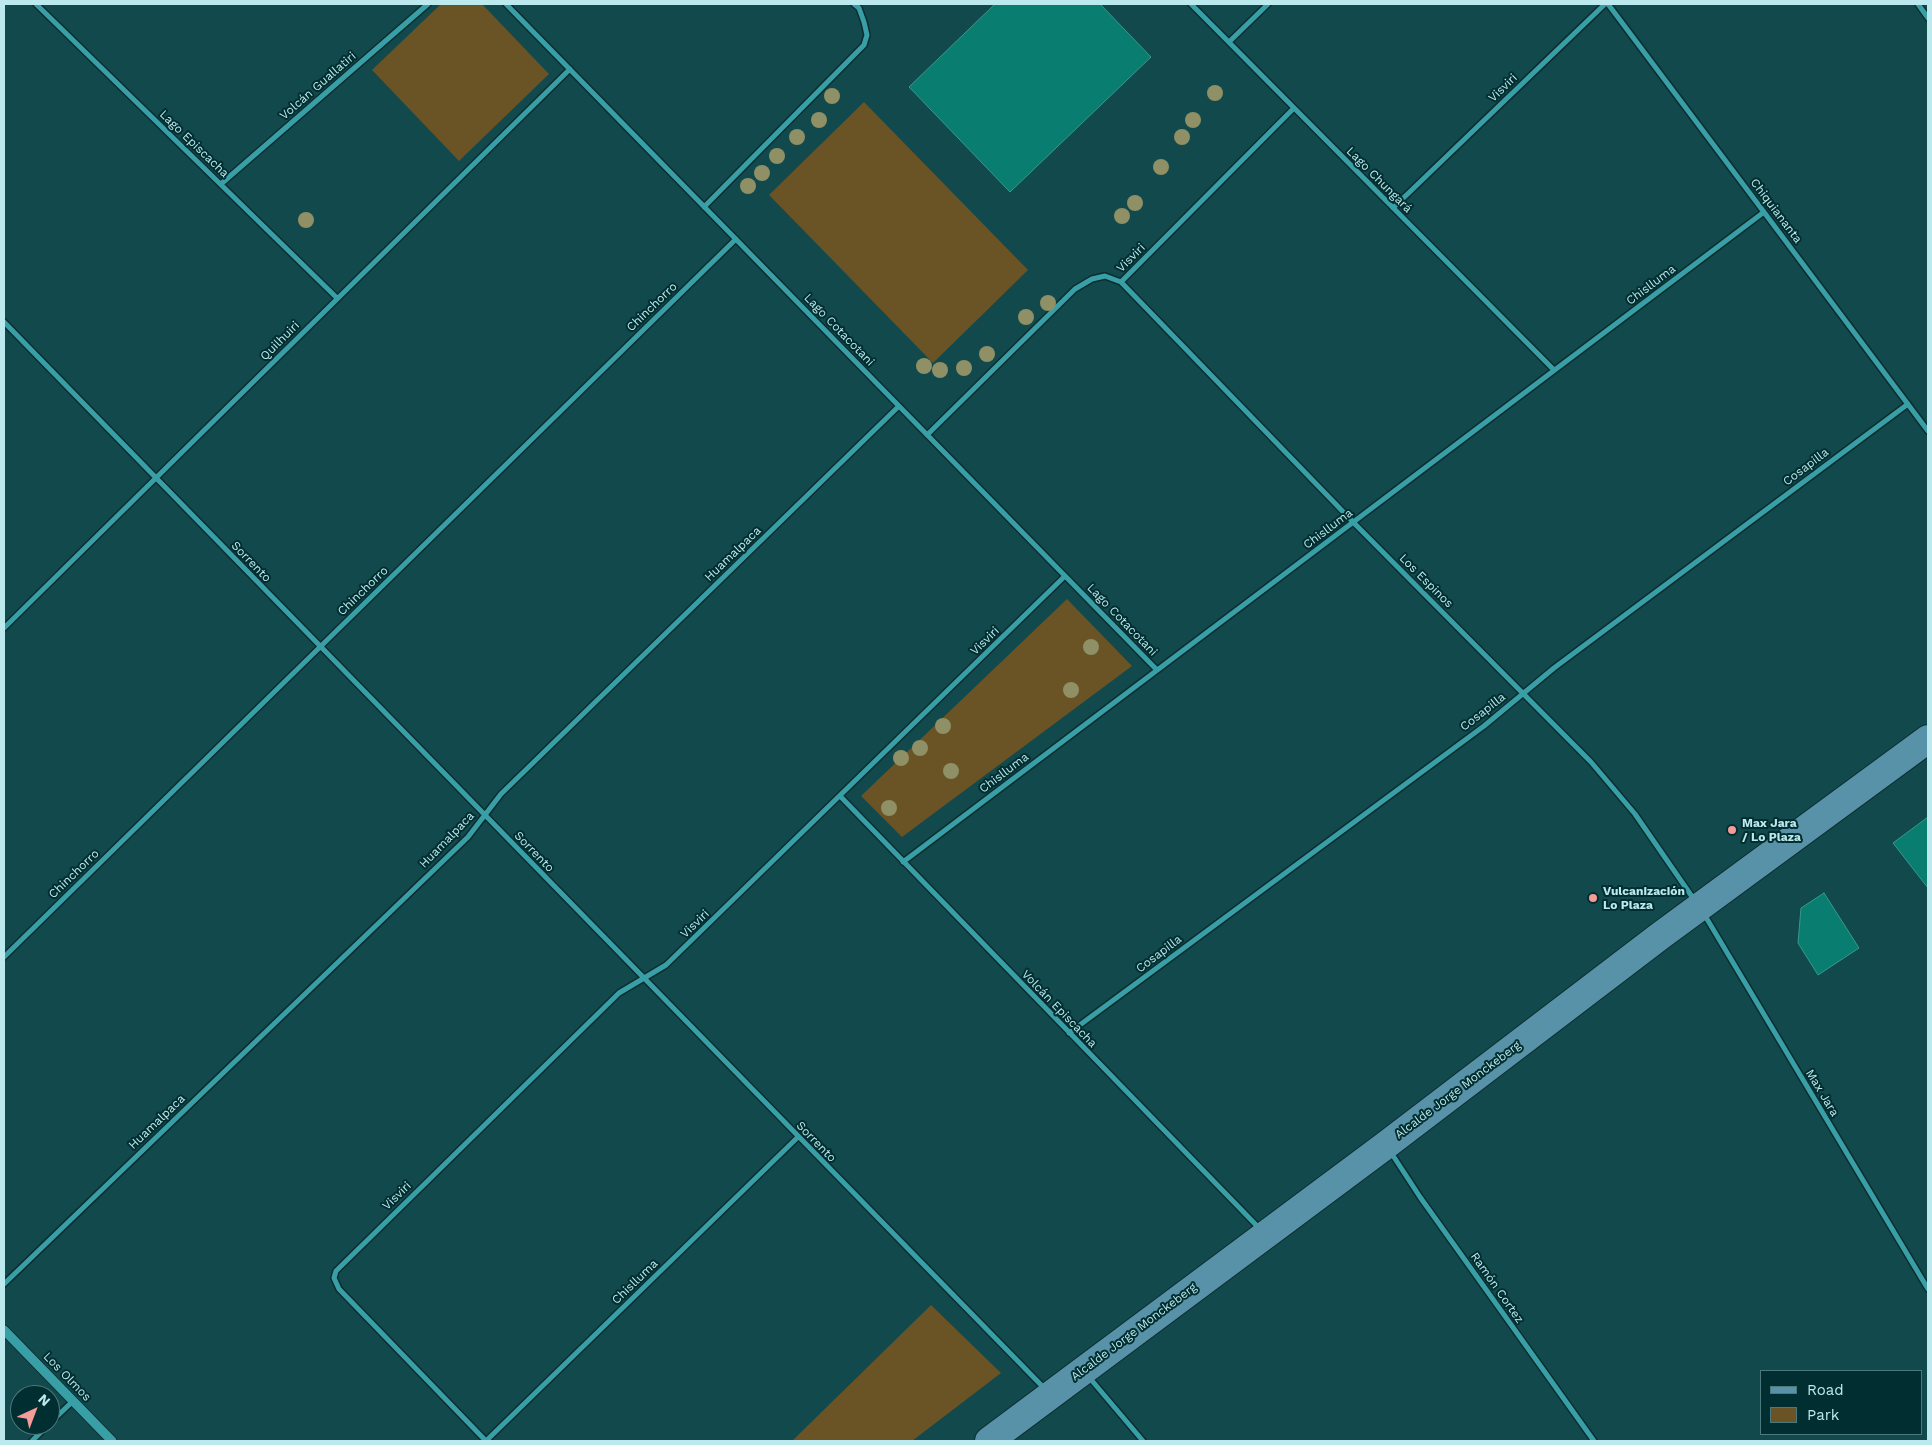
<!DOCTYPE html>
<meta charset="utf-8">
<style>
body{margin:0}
#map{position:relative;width:1932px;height:1445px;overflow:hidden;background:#12494d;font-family:"Work Sans",sans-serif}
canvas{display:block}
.frame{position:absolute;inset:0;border:5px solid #bce9ed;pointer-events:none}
.legend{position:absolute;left:1760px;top:1370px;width:162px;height:65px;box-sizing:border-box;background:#002e31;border:1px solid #4b797c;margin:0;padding:6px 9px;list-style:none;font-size:15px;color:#bce9ed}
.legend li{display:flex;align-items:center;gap:10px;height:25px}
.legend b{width:25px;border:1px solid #4b797c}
.north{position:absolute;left:10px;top:1385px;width:50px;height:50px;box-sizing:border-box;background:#002e31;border:1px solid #4b797c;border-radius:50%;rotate:43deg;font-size:14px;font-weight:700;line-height:20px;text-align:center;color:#bce9ed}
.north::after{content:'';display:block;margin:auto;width:18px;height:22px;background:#f59b98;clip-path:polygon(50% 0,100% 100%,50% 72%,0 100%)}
</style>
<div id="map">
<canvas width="1932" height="1445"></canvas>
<div class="frame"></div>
<ul class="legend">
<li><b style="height:6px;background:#5892a8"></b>Road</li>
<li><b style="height:14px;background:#6a5325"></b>Park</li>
</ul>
<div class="north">N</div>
</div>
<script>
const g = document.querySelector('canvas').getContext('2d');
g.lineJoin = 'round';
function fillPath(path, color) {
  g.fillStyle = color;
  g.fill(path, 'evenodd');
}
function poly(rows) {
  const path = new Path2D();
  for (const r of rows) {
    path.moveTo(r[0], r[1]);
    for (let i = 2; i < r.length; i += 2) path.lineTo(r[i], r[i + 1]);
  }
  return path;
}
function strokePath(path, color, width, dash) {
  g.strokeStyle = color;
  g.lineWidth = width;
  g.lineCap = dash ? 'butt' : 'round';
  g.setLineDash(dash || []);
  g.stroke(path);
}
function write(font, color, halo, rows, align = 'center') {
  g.font = font + ' "Work Sans",sans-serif';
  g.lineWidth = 4;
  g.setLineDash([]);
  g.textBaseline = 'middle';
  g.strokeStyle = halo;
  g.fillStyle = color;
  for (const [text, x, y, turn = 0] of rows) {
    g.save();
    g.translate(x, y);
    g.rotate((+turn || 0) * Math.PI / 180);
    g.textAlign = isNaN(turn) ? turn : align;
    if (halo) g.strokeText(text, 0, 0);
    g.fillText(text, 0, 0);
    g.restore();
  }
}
fillPath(poly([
 [441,4,482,4,549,74,459,161,372,70],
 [864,102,1028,270,933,363,769,195],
 [1067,599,1132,666,902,837,861,796],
 [931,1305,1001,1373,912,1441,792,1441]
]), '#6a5325');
const building = poly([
 [995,4,1100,4,1151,57,1010,192,909,87,995,4],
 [1928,817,1928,888,1893,843,1928,817],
 [1824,893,1859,948,1818,975,1798,943,1801,908,1824,893]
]);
fillPath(building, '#097d70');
strokePath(building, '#37998c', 1);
const minor = poly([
 [36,4,337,298],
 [506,4,1157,670],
 [1191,4,1554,370],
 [1608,4,1928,431],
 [1918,4,1928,18],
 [1229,42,1268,4],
 [221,184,428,4],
 [704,207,864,45,867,35,864,22,859,8,854,4],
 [1393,208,1605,4],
 [1121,282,1294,108],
 [4,322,1046,1390],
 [927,435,1075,289,1092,279,1105,276,1121,282,1353,522,1591,762,1635,814,1695,901],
 [4,628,570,69],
 [840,796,1260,1229],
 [903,862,1764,212],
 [1704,914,1928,1289],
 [4,957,736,239],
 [1069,1033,1484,726,1554,668,1908,404],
 [1390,1151,1420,1197,1594,1441],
 [4,1284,468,837,501,794,899,406],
 [1088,1376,1143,1441],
 [50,1423,73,1401],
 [32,1441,48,1425],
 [486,1441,339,1289,334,1278,336,1271,619,993,666,965,1065,576],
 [486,1441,798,1137]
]);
const tertiary = poly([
 [4,1330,112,1441]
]);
const secondary = poly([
 [989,1441,1386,1145,1660,936,1928,739]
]);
strokePath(minor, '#0d2d2f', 8);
strokePath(tertiary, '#0d2d2f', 11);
strokePath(secondary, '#0d2d2f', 30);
strokePath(minor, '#389fa7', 5);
strokePath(tertiary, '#389fa7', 9);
strokePath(secondary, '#5892a8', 28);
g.fillStyle = '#8f9065';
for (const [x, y] of [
 [1215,93],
 [832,96],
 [819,120],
 [1193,120],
 [797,137],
 [1182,137],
 [777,156],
 [1161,167],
 [762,173],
 [748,186],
 [1135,203],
 [1122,216],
 [306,220],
 [1048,303],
 [1026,317],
 [987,354],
 [924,366],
 [964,368],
 [940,370],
 [1091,647],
 [1071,690],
 [943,726],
 [920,748],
 [901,758],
 [951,771],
 [889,808]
]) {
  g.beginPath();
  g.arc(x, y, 8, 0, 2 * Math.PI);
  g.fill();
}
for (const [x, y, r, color] of [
 [1732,830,5,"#f59b98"],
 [1593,898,5,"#f59b98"]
]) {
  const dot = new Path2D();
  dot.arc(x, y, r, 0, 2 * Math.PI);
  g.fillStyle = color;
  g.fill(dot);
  strokePath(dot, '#002e31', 2);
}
write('12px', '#bce9ed', '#002e31', [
 ["Volcán Guallatiri",318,86,-41],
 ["Visviri",1503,88,-44],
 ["Lago Episcacha",194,144,44],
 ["Lago Chungará",1379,180,45],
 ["Chiquiananta",1776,211,53],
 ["Visviri",1131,258,-45],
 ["Chislluma",1651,285,-37],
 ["Chinchorro",652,307,-44],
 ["Lago Cotacotani",839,330,46],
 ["Quilhuiri",280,341,-45],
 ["Cosapilla",1806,467,-37],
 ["Chislluma",1328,529,-37],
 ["Huamalpaca",733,554,-44],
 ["Sorrento",251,562,46],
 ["Los Espinos",1426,581,45],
 ["Chinchorro",363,591,-44],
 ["Lago Cotacotani",1122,620,46],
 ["Visviri",985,641,-44],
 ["Cosapilla",1483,712,-38],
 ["Chislluma",1004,773,-37],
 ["Huamalpaca",447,840,-46],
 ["Sorrento",534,852,46],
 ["Chinchorro",74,874,-44],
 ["Visviri",695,924,-44],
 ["Cosapilla",1159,954,-37],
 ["Volcán Episcacha",1059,1009,46],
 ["Alcalde Jorge Monckeberg",1458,1090,-37],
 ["Max Jara",1822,1093,59],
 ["Huamalpaca",157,1122,-44],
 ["Sorrento",816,1142,46],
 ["Visviri",397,1196,-44],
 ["Chislluma",635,1282,-44],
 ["Ramón Cortez",1497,1288,55],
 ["Alcalde Jorge Monckeberg",1134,1332,-37],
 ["Los Olmos",67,1377,46]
]);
write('bold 12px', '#bce9ed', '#002e31', [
 ["Max Jara",1742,823],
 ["/ Lo Plaza",1742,837],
 ["Vulcanización",1603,891],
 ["Lo Plaza",1603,905]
], 'left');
</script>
